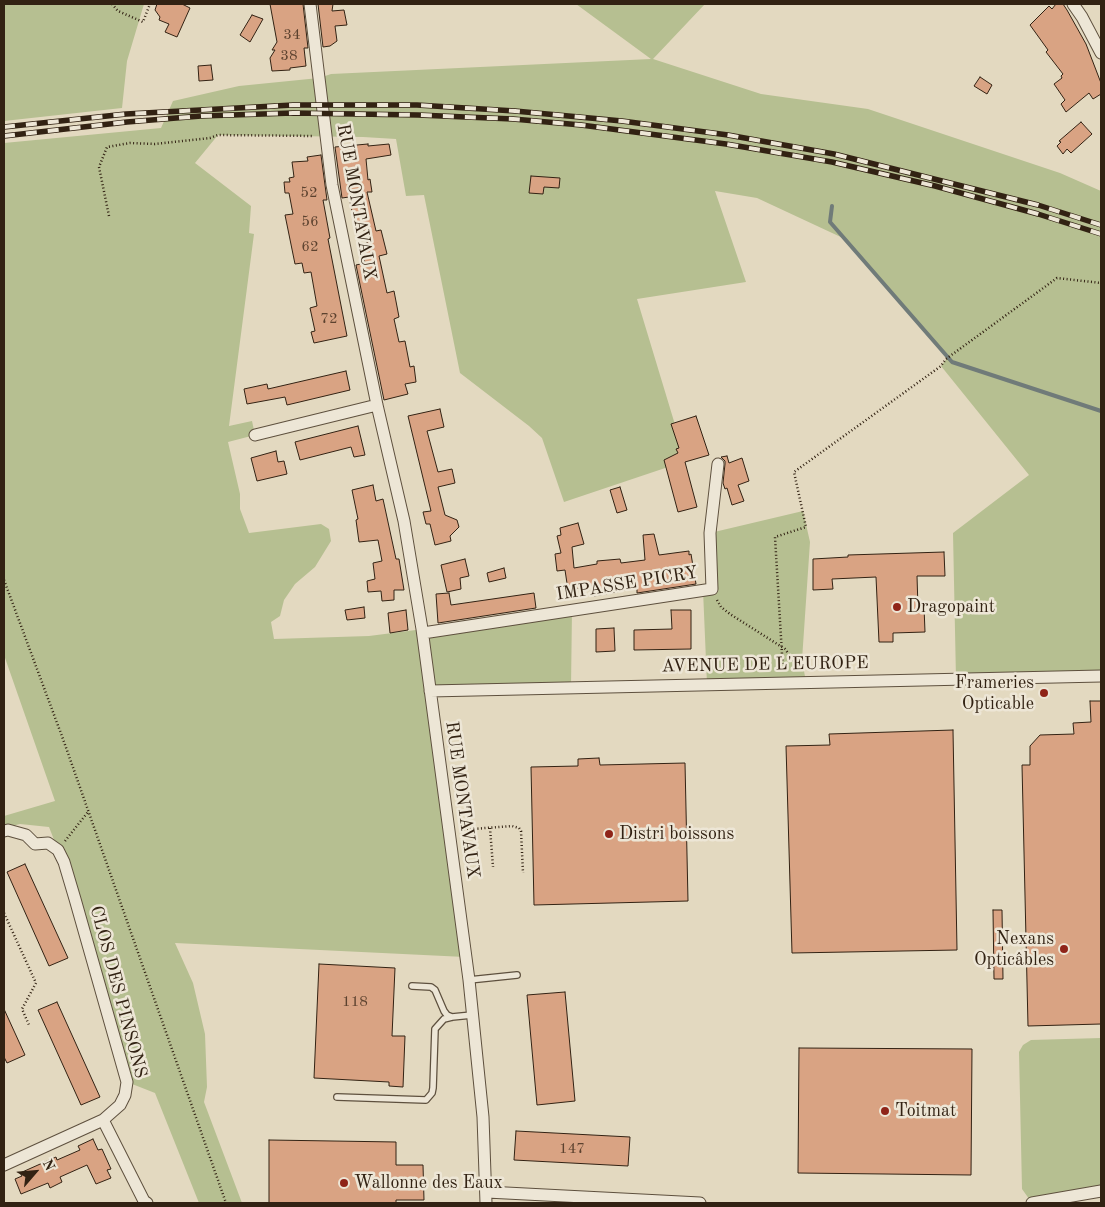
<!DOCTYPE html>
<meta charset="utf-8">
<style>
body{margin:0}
#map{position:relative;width:1105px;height:1207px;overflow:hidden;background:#e3d9c0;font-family:"Old Standard TT",serif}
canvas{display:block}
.frame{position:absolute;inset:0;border:5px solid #322213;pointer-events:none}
.north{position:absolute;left:10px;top:1147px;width:50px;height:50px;-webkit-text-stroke:4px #ede6d6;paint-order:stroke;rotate:63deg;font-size:14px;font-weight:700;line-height:20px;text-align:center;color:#322213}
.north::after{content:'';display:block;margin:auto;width:18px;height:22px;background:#322213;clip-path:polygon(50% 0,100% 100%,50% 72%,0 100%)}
</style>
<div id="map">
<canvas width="1105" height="1207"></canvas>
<div class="frame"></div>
<div class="north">N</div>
</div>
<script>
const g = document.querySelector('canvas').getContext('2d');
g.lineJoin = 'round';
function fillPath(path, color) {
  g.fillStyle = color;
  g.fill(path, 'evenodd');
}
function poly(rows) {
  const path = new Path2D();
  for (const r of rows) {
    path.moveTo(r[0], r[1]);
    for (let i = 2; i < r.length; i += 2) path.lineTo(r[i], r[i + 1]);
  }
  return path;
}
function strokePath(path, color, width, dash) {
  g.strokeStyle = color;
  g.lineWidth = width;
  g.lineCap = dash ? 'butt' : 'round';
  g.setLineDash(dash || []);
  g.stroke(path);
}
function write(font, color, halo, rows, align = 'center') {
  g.font = font + ' "Old Standard TT",serif';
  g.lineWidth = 5;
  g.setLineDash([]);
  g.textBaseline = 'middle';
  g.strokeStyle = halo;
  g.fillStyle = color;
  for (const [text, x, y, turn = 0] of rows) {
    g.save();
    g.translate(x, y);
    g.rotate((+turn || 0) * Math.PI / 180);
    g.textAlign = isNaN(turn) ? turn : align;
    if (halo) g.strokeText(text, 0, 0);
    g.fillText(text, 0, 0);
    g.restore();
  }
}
fillPath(poly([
 [4,4,144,4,127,61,122,108,4,121],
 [576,4,705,4,653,59,761,94,868,109,1060,173,1101,191,1101,676,956,679,953,533,1029,475,941,366,948,357,845,239,757,198,715,191,746,282,637,299,686,461,564,502,542,438,529,426,460,373,424,195,406,196,396,139,363,137,218,135,195,163,251,206,249,233,254,234,229,426,252,421,255,435,228,442,240,494,240,509,249,533,321,524,329,529,331,541,315,567,295,584,284,600,280,616,271,622,274,639,369,636,572,610,571,687,430,691,465,957,175,943,193,983,205,1034,207,1087,204,1102,242,1203,199,1203,155,1093,127,1082,58,850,49,827,20,824,4,828,4,816,55,801,4,655,4,143,161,128,173,101,239,86,319,78,331,74,651,59],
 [803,511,810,542,802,660,806,682,707,684,703,590,712,589,710,533],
 [1101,1038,1101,1191,1032,1203,1022,1189,1019,1052,1023,1045,1031,1040]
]), '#b6bf91');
strokePath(poly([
 [832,206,830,222,952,362,1101,411]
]), '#707b79', 4);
const building = poly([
 [157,4,182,4,190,8,177,37,165,32,169,24,159,20,160,17,155,10,157,4],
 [270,4,303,4,308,48,304,48,306,66,290,68,290,70,272,71,270,58,275,50,272,50,277,42,270,4],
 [318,4,333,4,332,11,344,10,347,25,335,26,337,41,330,46,323,47,318,4],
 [1056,4,1063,4,1067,10,1086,44,1101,83,1101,94,1093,99,1089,93,1066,112,1061,104,1065,100,1054,84,1062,78,1061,76,1063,74,1046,52,1048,50,1030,25,1049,6,1052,9,1056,4],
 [252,15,263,19,250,42,240,35,252,15],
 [211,65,213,80,199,81,198,66,211,65],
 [980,77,992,85,987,94,974,86,980,77],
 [1081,122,1092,134,1071,153,1067,149,1063,154,1057,146,1061,142,1059,141,1081,122],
 [368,144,368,146,389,144,391,155,366,159,368,180,370,179,372,192,367,192,376,231,381,230,387,254,379,256,387,293,394,291,399,317,394,319,399,342,405,341,410,367,414,366,416,382,405,384,408,394,384,400,356,265,365,263,361,248,368,246,362,223,355,225,349,197,342,198,335,147,368,144],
 [321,155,327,200,323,200,330,238,328,239,347,336,314,343,311,332,315,331,310,308,317,306,311,272,304,273,302,263,295,264,285,215,293,214,289,193,285,193,284,182,290,182,289,178,294,177,292,162,308,161,307,157,321,155],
 [531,176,560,178,559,188,544,187,543,194,529,193,531,176],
 [346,371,350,390,287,405,285,397,247,404,244,389,267,384,268,389,346,371],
 [440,409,444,427,427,431,438,472,452,469,455,483,438,487,445,515,457,520,459,527,450,536,451,541,435,545,430,524,426,524,423,512,431,511,408,416,440,409],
 [696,416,709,455,685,462,697,507,678,512,664,460,678,453,676,449,679,448,671,424,696,416],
 [358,426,365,455,354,457,351,447,300,460,295,442,358,426],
 [276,451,278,462,284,461,287,474,257,481,251,458,276,451],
 [727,456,729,463,742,458,749,481,738,485,744,501,732,505,727,488,725,489,723,483,725,464,725,461,721,457,727,456],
 [373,485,376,501,383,499,396,559,399,559,404,590,394,590,394,600,382,601,381,591,368,592,367,581,375,579,373,563,382,561,378,540,359,542,356,520,358,519,352,490,373,485],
 [620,487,627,510,617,513,610,490,620,487],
 [578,523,584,544,572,547,574,568,597,564,597,561,620,559,621,563,645,560,643,535,654,534,659,555,689,551,689,555,691,554,696,584,637,593,637,588,594,596,592,586,568,590,565,570,557,571,555,554,561,553,557,536,561,535,560,528,578,523],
 [944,552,945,576,917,576,918,608,924,607,925,632,893,633,893,642,879,642,876,577,832,579,833,589,813,590,813,559,848,557,848,555,944,552],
 [465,559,469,576,460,578,461,589,447,592,441,565,465,559],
 [504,568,506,578,489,582,487,573,504,568],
 [449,593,451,605,534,593,536,608,438,623,436,594,449,593],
 [364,607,365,618,347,620,345,610,364,607],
 [406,610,408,630,390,633,388,613,406,610],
 [671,610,691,610,691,649,634,650,634,630,672,629,671,610],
 [614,628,615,651,596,652,596,629,614,628],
 [1090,701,1101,701,1101,1024,1028,1026,1022,765,1030,765,1030,746,1040,735,1074,734,1073,723,1091,722,1090,701],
 [953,730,957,950,792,953,786,746,830,745,829,734,953,730],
 [599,758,600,765,685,763,688,901,534,905,531,767,578,766,578,759,599,758],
 [25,864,68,958,49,966,7,872,25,864],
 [993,910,1002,910,1003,979,994,979,993,910],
 [319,964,395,968,392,1036,405,1036,403,1087,389,1086,389,1082,314,1078,319,964],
 [565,992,575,1101,537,1105,527,995,565,992],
 [57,1002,100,1097,81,1105,38,1010,57,1002],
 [4,1009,25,1055,7,1063,4,1057,4,1009],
 [799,1048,972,1049,971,1175,798,1173,799,1048],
 [516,1131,630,1137,628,1166,514,1160,516,1131],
 [93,1139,98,1150,102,1149,111,1169,107,1170,111,1178,96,1184,87,1165,60,1177,62,1182,50,1188,48,1183,21,1194,15,1179,22,1176,20,1173,56,1157,57,1160,80,1150,78,1146,93,1139],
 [269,1140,396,1142,396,1165,423,1165,424,1200,396,1200,396,1203,269,1203,269,1140]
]);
fillPath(building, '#d9a383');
strokePath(building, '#322213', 1);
const lane = poly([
 [469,980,517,975],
 [412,986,431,987,435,990,444,1011,447,1015,452,1017],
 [337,1097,426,1100,432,1093,433,1088,435,1029,444,1019,452,1017,472,1015]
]);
const street = poly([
 [310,4,332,185,377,405,404,521,422,629,469,980,483,1117,486,1203],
 [1073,4,1082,17,1101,53],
 [255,435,377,405],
 [423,633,712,589,710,533,718,464],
 [430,691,1101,676],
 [4,831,8,830,26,835,35,844,48,843,58,850,64,862,75,899,127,1082,125,1095,120,1105,103,1120,4,1165],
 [103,1120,144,1201,147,1203],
 [487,1192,700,1203],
 [1032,1203,1101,1191]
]);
strokePath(lane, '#5e503e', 8);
strokePath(street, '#5e503e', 13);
strokePath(poly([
 [112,4,118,11,143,22,150,4],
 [109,216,99,167,107,147,130,143,155,144,210,138,218,135,314,136],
 [4,580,63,739,226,1203],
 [717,600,721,607,730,614,785,649,795,663,797,672],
 [783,671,775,537,806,527,794,472,941,366,946,359,1057,278,1101,283],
 [490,828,493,867],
 [460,830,512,826,519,828,521,831,523,873],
 [65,841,88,812],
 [4,913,36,983,22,1009,29,1025]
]), '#322213', 2.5, [1, 2.5]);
strokePath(lane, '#ede6d6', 5.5);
strokePath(street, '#ede6d6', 11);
const rail = poly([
 [4,127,126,114,293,105,417,105,515,111,622,121,728,135,834,154,1038,205,1101,225],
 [4,136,127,122,201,116,293,113,418,115,513,119,581,125,726,144,832,162,935,186,1038,214,1101,234]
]);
strokePath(rail, '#322213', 5.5);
strokePath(rail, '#ede6d6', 4, [11]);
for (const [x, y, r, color] of [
 [897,607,5,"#8f2418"],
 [1044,693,5,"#8f2418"],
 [609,834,5,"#8f2418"],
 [1064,949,5,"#8f2418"],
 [885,1111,5,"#8f2418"],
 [344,1183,5,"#8f2418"]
]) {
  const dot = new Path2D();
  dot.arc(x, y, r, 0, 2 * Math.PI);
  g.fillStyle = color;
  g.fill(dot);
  strokePath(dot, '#ede6d6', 2);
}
write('15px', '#5c422f', null, [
 ["34",292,35],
 ["38",289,56],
 ["52",309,193],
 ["56",310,222],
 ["62",310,247],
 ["72",329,319],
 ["118",355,1002],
 ["147",572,1149]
]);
write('18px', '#322213', '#ede6d6', [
 ["RUE MONTAVAUX",356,202,80],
 ["IMPASSE PICRY",627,584,-9],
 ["AVENUE DE L'EUROPE",765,665,-1],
 ["RUE MONTAVAUX",462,800,82],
 ["CLOS DES PINSONS",118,992,75]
]);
write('18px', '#322213', '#ede6d6', [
 ["Dragopaint",907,607],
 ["Frameries",1034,683,"right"],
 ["Opticable",1034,704,"right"],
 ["Distri boissons",619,834],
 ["Nexans",1054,939,"right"],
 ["Opticâbles",1054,960,"right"],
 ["Toitmat",895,1111],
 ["Wallonne des Eaux",354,1183]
], 'left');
</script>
